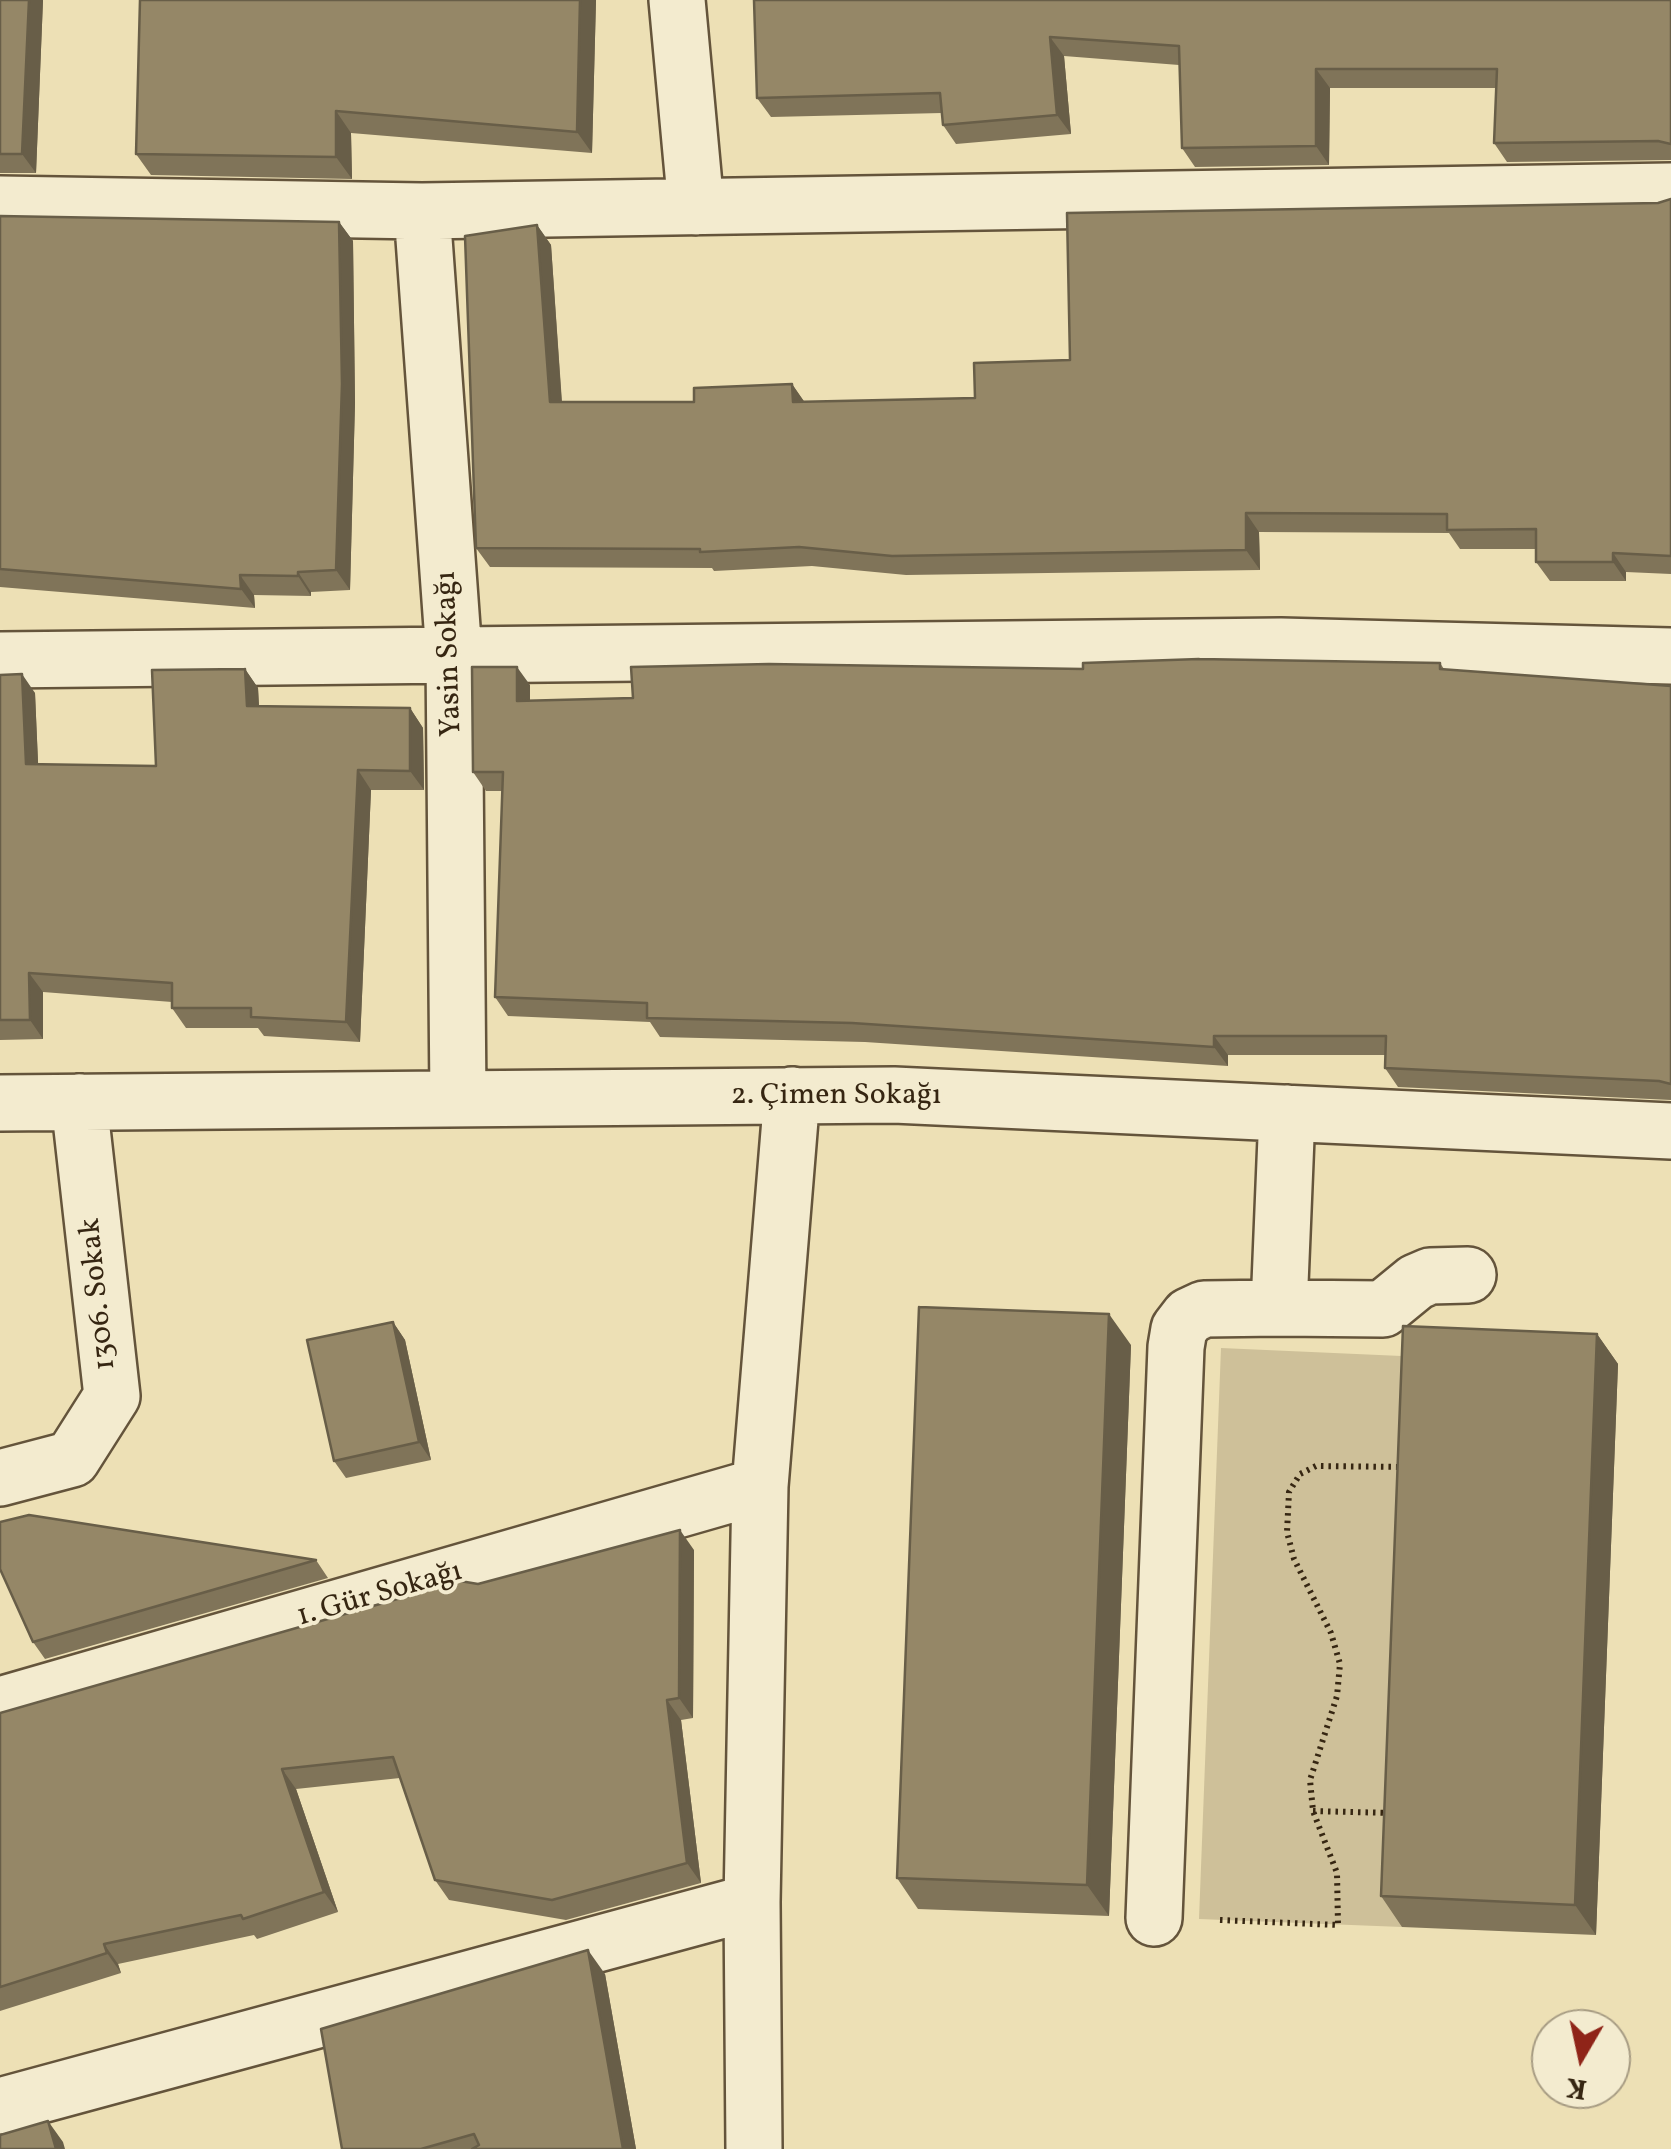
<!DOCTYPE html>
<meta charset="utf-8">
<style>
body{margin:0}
#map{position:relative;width:1671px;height:2149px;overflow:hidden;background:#ede0b5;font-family:Vollkorn,serif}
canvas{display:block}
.north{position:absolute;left:1531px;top:2009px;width:100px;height:100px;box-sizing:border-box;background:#f3ebcf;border:2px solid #a79c83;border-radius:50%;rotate:189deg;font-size:28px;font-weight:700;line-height:40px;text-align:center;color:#362612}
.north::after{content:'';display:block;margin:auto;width:35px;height:45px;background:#8f2418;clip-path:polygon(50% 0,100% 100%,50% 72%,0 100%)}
</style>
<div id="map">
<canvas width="1671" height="2149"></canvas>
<div class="north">K</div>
</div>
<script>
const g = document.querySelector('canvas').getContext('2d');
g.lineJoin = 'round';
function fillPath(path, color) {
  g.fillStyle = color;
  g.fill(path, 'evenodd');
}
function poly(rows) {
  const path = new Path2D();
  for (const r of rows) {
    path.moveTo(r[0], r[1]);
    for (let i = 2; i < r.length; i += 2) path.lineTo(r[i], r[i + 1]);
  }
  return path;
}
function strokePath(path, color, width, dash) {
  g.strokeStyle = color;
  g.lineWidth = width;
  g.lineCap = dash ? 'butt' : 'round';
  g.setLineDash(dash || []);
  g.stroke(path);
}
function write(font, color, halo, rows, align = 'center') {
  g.font = font + ' Vollkorn,serif';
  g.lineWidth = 8;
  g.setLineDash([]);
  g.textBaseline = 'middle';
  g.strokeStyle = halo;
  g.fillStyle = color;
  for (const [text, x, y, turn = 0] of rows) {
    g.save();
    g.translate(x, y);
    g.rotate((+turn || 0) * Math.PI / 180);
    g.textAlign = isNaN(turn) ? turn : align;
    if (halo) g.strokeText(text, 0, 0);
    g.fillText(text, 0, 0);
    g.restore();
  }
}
fillPath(poly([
 [1221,1348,1424,1357,1402,1927,1199,1919]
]), '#cec099');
const minor = poly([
 [677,0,696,207],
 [0,204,422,211,1671,191],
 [422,211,454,655,458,1099],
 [0,660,1281,646,1671,656],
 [0,1103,894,1095,1671,1131],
 [1279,1308,1383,1309,1416,1282,1430,1276,1468,1275],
 [0,1478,72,1459,112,1396,79,1102],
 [0,1705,760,1486],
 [752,1902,760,1486,792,1095],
 [1154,1918,1176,1347,1179,1329,1189,1316,1204,1309,1279,1308,1287,1113],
 [0,2106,752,1902,754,2149]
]);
strokePath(minor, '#64543b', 60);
strokePath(poly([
 [1313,1811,1391,1813],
 [1220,1920,1338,1925,1337,1873,1313,1811,1310,1780,1337,1696,1340,1664,1331,1633,1294,1559,1287,1532,1289,1492,1300,1474,1316,1466,1402,1467]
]), '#362612', 6, [2.5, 5]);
strokePath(minor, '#f3ebcf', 55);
fillPath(poly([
 [0,0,43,0,36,173,0,173],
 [140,0,596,0,592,153,351,133,352,179,151,175,136,154],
 [754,0,1671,0,1671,160,1507,162,1494,143,1496,88,1330,88,1329,165,1195,167,1182,148,1179,65,1064,56,1071,134,956,144,943,125,942,113,771,117,757,98],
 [1671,199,1671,574,1626,572,1626,581,1550,581,1536,562,1536,549,1460,549,1449,533,1259,532,1260,570,906,575,812,566,714,571,712,568,490,567,476,548,537,225,551,245,562,402,694,402,792,384,804,402,975,398,1070,360],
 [0,216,339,222,353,241,355,403,350,590,311,592,311,596,254,595,255,608,0,587],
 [1440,663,1444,669,1671,686,1671,1100,1398,1087,1385,1068,1385,1055,1228,1055,1228,1066,865,1042,660,1037,650,1022,508,1016,495,997,502,791,486,791,473,772,530,685,530,701,633,698,1083,669],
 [245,669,258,688,259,706,410,708,423,728,424,790,371,790,360,1042,264,1036,258,1028,186,1028,172,1008,172,1002,43,992,43,1039,0,1040,0,675,35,693,38,764,156,766],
 [393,1322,405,1340,431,1460,346,1478,334,1461],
 [1597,1334,1618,1364,1596,1935,1402,1927,1381,1896],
 [1131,1345,1109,1916,918,1909,897,1878],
 [694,1550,693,1718,681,1720,701,1883,566,1920,449,1900,435,1880,400,1778,296,1789,338,1912,257,1939,254,1935,118,1964,121,1973,0,2011,0,1713,478,1584],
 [316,1560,328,1578,45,1659,33,1642],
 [605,1974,636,2149,342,2149]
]), '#807459');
fillPath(poly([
 [29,0,43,0,36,173,22,154],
 [580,0,596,0,592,153,577,132],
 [1050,37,1064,56,1071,134,1057,115],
 [1316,69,1330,88,1329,165,1316,146],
 [336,111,351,133,352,179,336,157],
 [339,222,353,241,355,403,350,590,336,570],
 [537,225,551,245,563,421,550,402],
 [792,384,806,404,793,402],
 [1246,513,1259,532,1260,570,1246,550],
 [1613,553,1626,572,1626,581,1613,562],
 [298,572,311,592,311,596,298,576],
 [240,575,254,595,255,608,241,589],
 [517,667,530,685,530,720,517,701],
 [245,669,258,688,260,726,247,706],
 [22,674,35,693,39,784,26,764],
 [410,708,423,728,424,790,410,771],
 [358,770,371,790,360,1042,346,1022],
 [29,973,43,992,43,1039,30,1020],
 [1214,1036,1228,1055,1228,1066,1214,1047],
 [1109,1314,1131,1345,1109,1916,1087,1885],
 [393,1322,405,1340,431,1460,419,1442],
 [1597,1334,1618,1364,1596,1935,1575,1905],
 [680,1530,694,1550,693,1718,679,1698],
 [667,1700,681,1720,701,1883,687,1863],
 [282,1769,296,1789,338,1912,324,1892],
 [104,1944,118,1964,121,1973,107,1953],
 [588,1950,605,1974,636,2149,623,2149],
 [48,2121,63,2142,65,2149,56,2149]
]), '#685e48');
const building = poly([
 [0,0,29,0,22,154,0,154,0,0],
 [140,0,580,0,577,132,336,111,336,157,136,154,140,0],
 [754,0,1671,0,1671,144,1658,141,1494,143,1497,69,1316,69,1316,146,1182,148,1179,46,1050,37,1057,115,943,125,940,93,757,98,754,0],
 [1671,199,1671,556,1613,553,1613,562,1536,562,1536,529,1447,530,1447,514,1246,513,1246,550,892,556,799,547,700,552,700,549,476,548,465,236,537,225,550,402,694,402,694,388,792,384,793,402,975,398,974,363,1070,360,1067,213,1658,203,1671,199],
 [0,216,339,222,342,384,336,570,298,572,298,576,240,575,241,589,0,569,0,216],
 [1199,659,1440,663,1440,669,1671,686,1671,1084,1659,1081,1385,1068,1386,1036,1214,1036,1214,1047,852,1023,647,1018,647,1003,495,997,503,772,473,772,472,667,517,667,517,701,633,698,631,667,769,664,1083,669,1083,663,1199,659],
 [245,669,247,706,410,708,410,771,358,770,346,1022,251,1017,251,1008,172,1008,172,983,29,973,30,1020,0,1020,0,675,22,674,26,764,156,766,152,670,245,669],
 [919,1307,1109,1314,1087,1885,897,1878,919,1307],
 [393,1322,419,1442,334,1461,307,1340,393,1322],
 [1403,1326,1597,1334,1575,1905,1381,1896,1403,1326],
 [29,1515,316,1560,33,1642,0,1569,0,1522,29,1515],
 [680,1530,679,1698,667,1700,687,1863,552,1900,435,1880,393,1757,282,1769,324,1892,243,1919,241,1915,104,1944,107,1953,0,1987,0,1713,460,1581,478,1584,680,1530],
 [588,1950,623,2149,472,2149,479,2145,474,2134,421,2149,342,2149,321,2029,588,1950],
 [48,2121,56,2149,0,2149,0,2135,48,2121]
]);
fillPath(building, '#958767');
strokePath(building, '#685e48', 2.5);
write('30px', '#362612', '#f3ebcf', [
 ["Yasin Sokağı",451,654,-92],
 ["2. Çimen Sokağı",836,1097],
 ["1306. Sokak",100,1294,-96],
 ["1. Gür Sokağı",380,1596,-16]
]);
</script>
